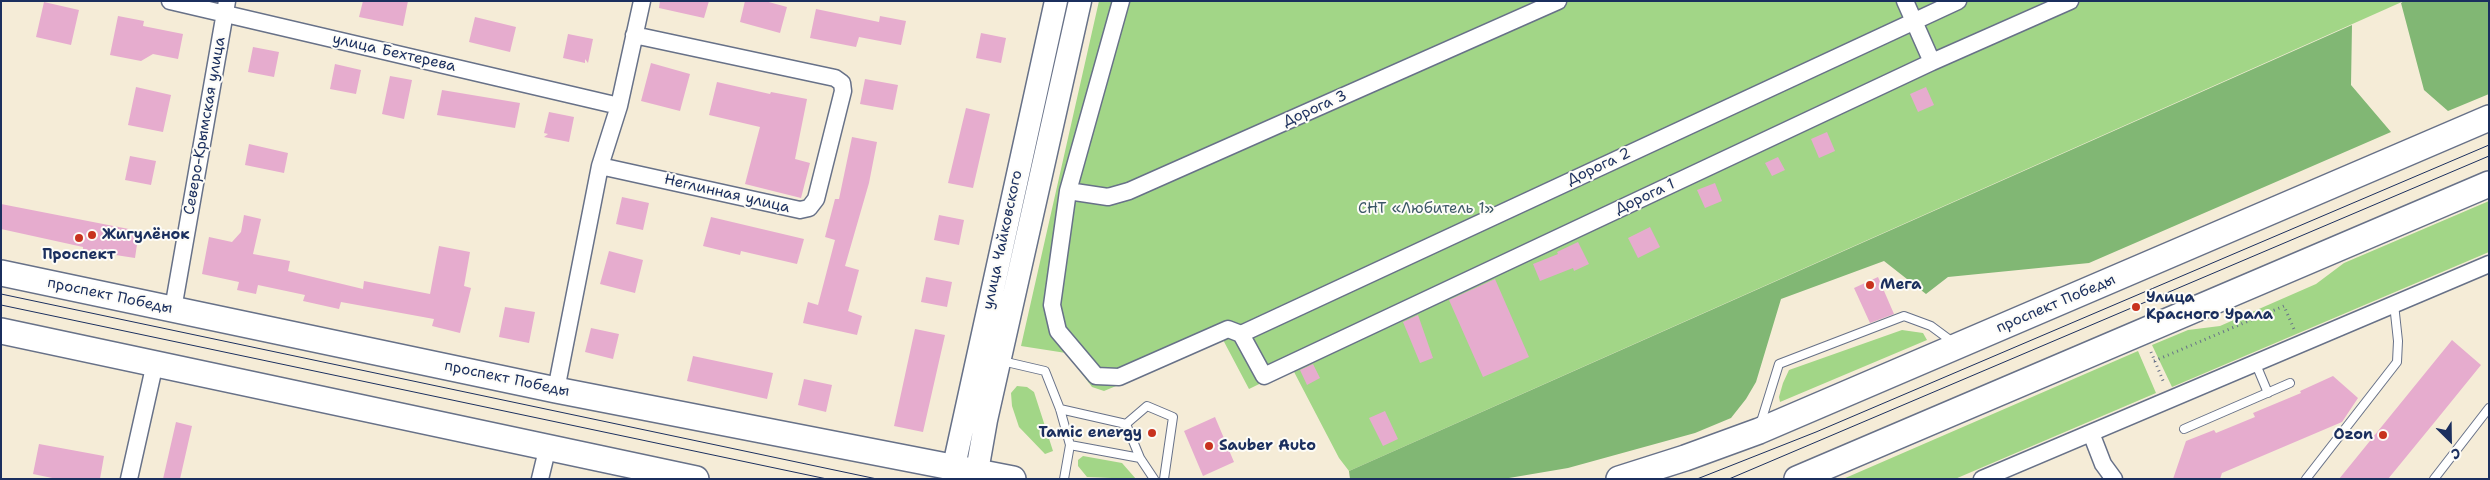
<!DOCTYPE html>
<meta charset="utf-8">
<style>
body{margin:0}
#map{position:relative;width:2490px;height:480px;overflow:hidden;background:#f5ecd7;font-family:"Shantell Sans",sans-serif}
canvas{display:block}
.frame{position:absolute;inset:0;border:2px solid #1b2f5e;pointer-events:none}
.north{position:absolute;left:2425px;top:415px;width:50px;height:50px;-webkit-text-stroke:4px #fdfcf7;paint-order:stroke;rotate:157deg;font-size:14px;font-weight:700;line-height:20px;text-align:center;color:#1b2f5e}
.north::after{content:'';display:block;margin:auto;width:18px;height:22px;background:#1b2f5e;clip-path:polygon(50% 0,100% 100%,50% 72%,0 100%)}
</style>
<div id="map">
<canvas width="2490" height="480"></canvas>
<div class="frame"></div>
<div class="north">С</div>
</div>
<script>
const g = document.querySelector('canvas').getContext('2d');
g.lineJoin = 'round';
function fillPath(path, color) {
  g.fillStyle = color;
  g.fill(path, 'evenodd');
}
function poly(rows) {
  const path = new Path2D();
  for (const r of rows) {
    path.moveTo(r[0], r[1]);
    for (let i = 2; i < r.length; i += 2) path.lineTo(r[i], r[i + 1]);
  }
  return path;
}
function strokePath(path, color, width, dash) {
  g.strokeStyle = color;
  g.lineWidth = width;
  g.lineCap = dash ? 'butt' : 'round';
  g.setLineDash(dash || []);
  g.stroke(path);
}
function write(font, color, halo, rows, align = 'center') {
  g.font = font + ' "Shantell Sans",sans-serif';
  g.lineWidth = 4;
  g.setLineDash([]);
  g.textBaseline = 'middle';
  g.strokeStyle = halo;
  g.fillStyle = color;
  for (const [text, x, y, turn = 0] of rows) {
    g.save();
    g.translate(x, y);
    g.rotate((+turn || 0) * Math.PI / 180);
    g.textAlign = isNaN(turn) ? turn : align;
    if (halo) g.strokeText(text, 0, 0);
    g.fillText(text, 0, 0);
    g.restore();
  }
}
fillPath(poly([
 [1099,1,2404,1,1349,471,1339,458,1292,368,1249,389,1221,336,1174,362,1104,391,1092,387,1066,353,1021,346],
 [2489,201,2489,252,2172,387,2152,345,2188,330,2220,326,2316,284,2344,263],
 [1902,330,1923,333,1927,340,1780,402,1779,397,1783,383,1789,370],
 [2138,351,2156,393,1955,479,1843,479],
 [1017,386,1027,387,1034,392,1053,451,1045,454,1019,427,1012,406,1011,393],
 [1083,456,1122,463,1136,479,1087,477,1078,466,1078,460]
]), '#a2d687');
fillPath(poly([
 [2404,1,2489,1,2489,94,2448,111,2424,90,2401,3],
 [2352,25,2351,85,2391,132,2089,263,1948,277,1926,294,1884,261,1781,299,1756,382,1746,399,1731,418,1695,433,1568,468,1503,479,1350,479,1349,471]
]), '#81b774');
fillPath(poly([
 [363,1,408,1,403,26,359,17],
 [660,1,709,1,704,18,659,8],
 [745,1,765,1,787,7,780,33,740,22],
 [44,2,79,10,71,45,36,37],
 [816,9,879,22,880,16,906,21,901,45,859,37,856,47,810,38],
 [118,16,144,21,143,26,183,34,178,59,153,54,141,61,110,55],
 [475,17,516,27,510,52,469,42],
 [981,33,1006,38,1001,63,976,58],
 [568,34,593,39,588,63,585,59,585,63,563,58],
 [253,47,279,52,274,77,248,72],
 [651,63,690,74,680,111,641,101],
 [335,64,361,70,356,94,330,89],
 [390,76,412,80,404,119,382,114],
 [865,79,898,85,893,110,860,104],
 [717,82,770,94,771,92,807,99,795,159,810,163,801,198,745,184,760,127,709,115],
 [136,87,171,95,163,132,128,125],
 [1926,87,1934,105,1918,112,1910,94],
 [442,90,520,103,515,128,437,115],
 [966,108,990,114,973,188,948,183],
 [549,112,574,117,569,142,544,137,548,134,544,133],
 [1827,132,1835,151,1819,158,1811,139],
 [852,137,877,142,869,183,845,266,859,270,848,311,862,316,857,335,803,323,808,302,818,305,835,240,825,237,835,199,839,199],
 [249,144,288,153,284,173,245,165],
 [130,156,156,161,151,185,125,180],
 [1778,157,1785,170,1772,176,1765,163],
 [1715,183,1722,201,1705,208,1697,190],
 [622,197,649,203,643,230,616,224],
 [1,204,139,231,135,258,83,250,83,247,1,229],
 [244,215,261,219,253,254,290,261,288,271,363,289,364,281,430,294,439,246,470,252,464,286,471,288,460,333,432,326,434,319,341,302,339,309,303,301,305,295,258,285,256,294,237,290,239,282,202,274,209,237,232,242,241,232],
 [939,215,964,220,959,245,934,240],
 [711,217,804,239,797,264,741,251,740,255,703,246],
 [1650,227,1660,247,1638,258,1628,238],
 [1578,242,1589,264,1574,271,1573,268,1540,281,1533,264,1558,254,1557,252],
 [609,251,643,260,635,293,600,284],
 [926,277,952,282,947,307,921,302],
 [1878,277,1894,314,1870,323,1854,288],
 [1495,279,1529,357,1483,377,1449,300],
 [505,307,535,312,529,343,499,337],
 [1418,315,1433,358,1420,363,1403,322],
 [591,328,619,334,613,359,585,352],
 [915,329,945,335,923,432,894,426],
 [2452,340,2481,365,2438,418,2388,479,2339,479],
 [693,356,773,373,767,399,687,381],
 [1313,364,1320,378,1307,385,1300,370],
 [2333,376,2358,398,2342,422,2222,473,2220,479,2173,479,2186,441,2214,430,2216,433,2255,417,2253,413,2301,393,2300,391],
 [804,379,832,385,826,412,798,405],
 [1385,411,1398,439,1383,446,1369,418],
 [1215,417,1234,462,1203,476,1184,431],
 [176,422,192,426,180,479,163,479],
 [39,444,104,456,100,479,57,479,33,474]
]), '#e6acce');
const service = poly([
 [1002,361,1045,371,1060,409,1070,445],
 [2255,362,2268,393],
 [1060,409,1126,424,1140,458],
 [1126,424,1147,406,1173,417,1164,479],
 [1760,425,1779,364,1904,316,1931,326,1954,343],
 [2184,429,2290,383],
 [1064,479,1070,445,1140,458,1154,479],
 [2306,479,2397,362,2398,341,2394,304],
 [2434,479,2489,408]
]);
const minor = poly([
 [170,1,619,106],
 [1121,1,1068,191,1052,305,1058,331,1096,376,1119,377,1228,329,1241,334],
 [1905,1,1932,62],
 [600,166,800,210,809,208,816,199,843,91,842,83,835,78,634,35],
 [1068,191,1108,197,1129,191,1558,1],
 [173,309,227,1],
 [1241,334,1264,376,1932,62,2070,1],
 [1241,334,1958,1],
 [556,390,600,166,619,106,642,1],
 [2091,433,2103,464,2114,479],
 [129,479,155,363],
 [540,479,548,446],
 [1982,479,2489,264]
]);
const secondary = poly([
 [954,466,1056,1],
 [977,471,986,420,1080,1]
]);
const primary = poly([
 [1,273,556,390,1013,479],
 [1,331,696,479],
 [1619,479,1685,458,1759,431,2489,118],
 [1797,479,2489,184]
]);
strokePath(service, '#677188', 10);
strokePath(minor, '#677188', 19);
strokePath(secondary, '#677188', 25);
strokePath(primary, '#677188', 28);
strokePath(poly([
 [2151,352,2164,383],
 [2154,361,2284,306,2294,329]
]), '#677188', 3, [1, 4]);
strokePath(service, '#fff', 8);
strokePath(minor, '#fff', 16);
strokePath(secondary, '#fff', 22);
strokePath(primary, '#fff', 25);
strokePath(poly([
 [1,294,877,479],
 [1,305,827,479],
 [1697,479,1816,432,2489,145],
 [1729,479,2489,156]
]), '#1b2f5e', 1);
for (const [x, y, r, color] of [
 [92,235,5,"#c8321e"],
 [79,238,5,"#c8321e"],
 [1870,285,5,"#c8321e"],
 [2136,307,5,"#c8321e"],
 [1152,433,5,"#c8321e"],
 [2383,435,5,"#c8321e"],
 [1209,446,5,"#c8321e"]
]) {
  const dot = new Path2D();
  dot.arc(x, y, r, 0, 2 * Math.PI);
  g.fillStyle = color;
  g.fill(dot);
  strokePath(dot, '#fdfcf7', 2);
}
write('15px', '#1b2f5e', '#fdfcf7', [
 ["улица Бехтерева",394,53,13],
 ["Дорога 3",1315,109,-24],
 ["Северо-Крымская улица",205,126,-80],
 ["Дорога 2",1599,167,-25],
 ["Неглинная улица",727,194,13],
 ["Дорога 1",1645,197,-25],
 ["улица Чайковского",1003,240,-78],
 ["проспект Победы",110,296,12],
 ["проспект Победы",2056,304,-23],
 ["проспект Победы",507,379,12]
]);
write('15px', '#3d5968', '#fdfcf7', [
 ["СНТ «Любитель 1»",1426,209]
]);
write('bold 15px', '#1b2f5e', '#fdfcf7', [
 ["Жигулёнок",102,235],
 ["Проспект",79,255,"center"],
 ["Мега",1880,285],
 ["Улица",2146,298],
 ["Красного Урала",2146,315],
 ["Tamic energy",1142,433,"right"],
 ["Ozon",2373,435,"right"],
 ["Sauber Auto",1219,446]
], 'left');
</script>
